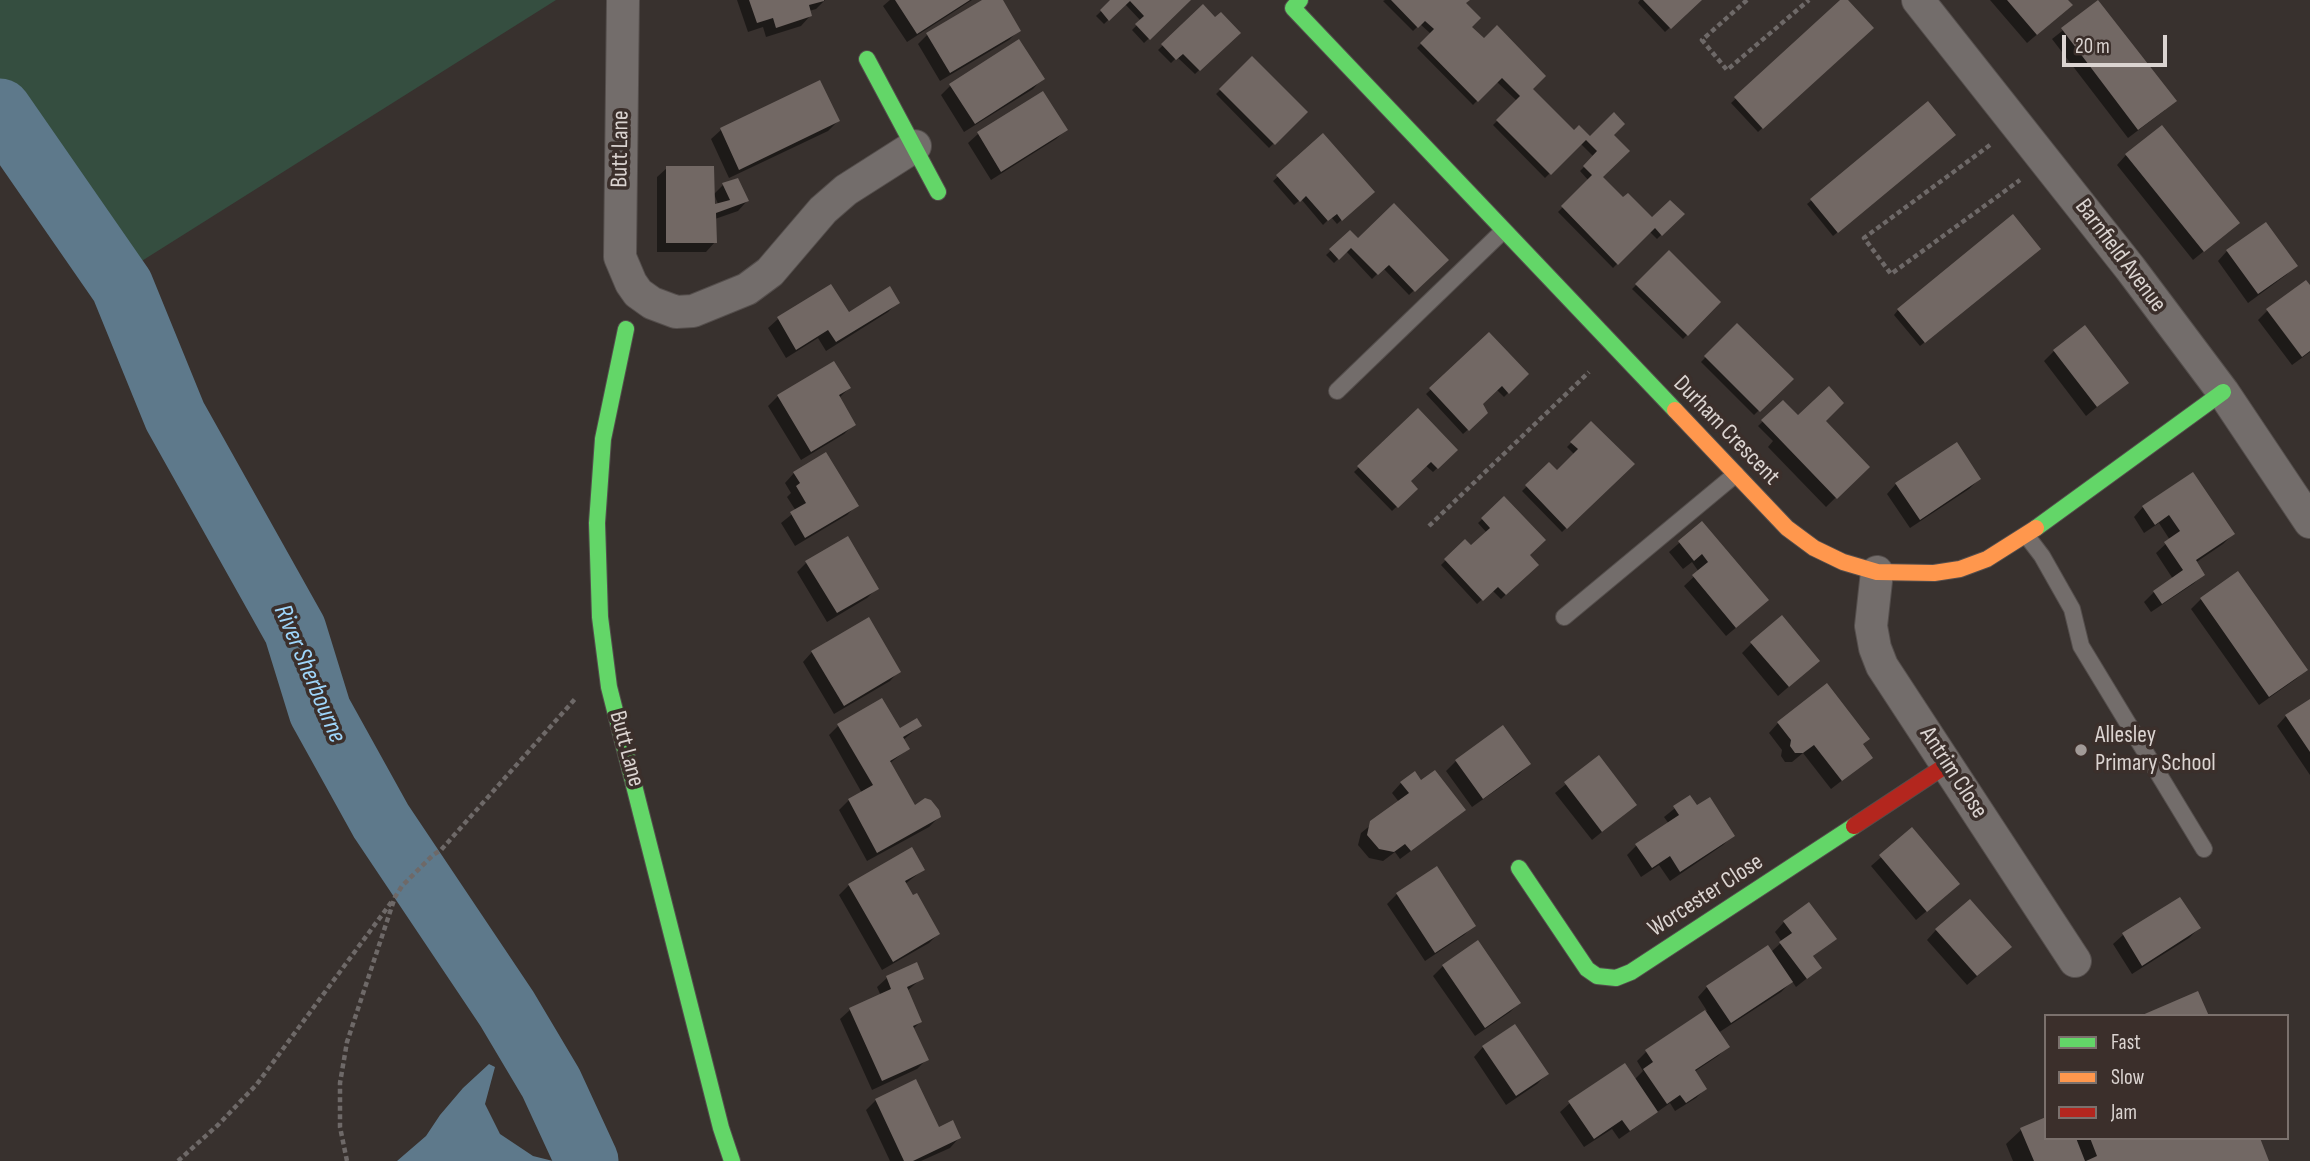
<!DOCTYPE html>
<style>
body{margin:0}
#map{position:relative;width:2310px;height:1161px;overflow:hidden;background:#38312e;font-family:"Sofia Sans Condensed",sans-serif}
canvas{display:block}
.legend{position:absolute;left:2044px;top:1014px;width:245px;height:126px;box-sizing:border-box;background:#3b2f2b;border:2px solid #7b716d;margin:0;padding:9px 12px;list-style:none;font-size:21px;color:#dbd4d1}
.legend li{display:flex;align-items:center;gap:14px;height:35px}
.legend b{width:35px;border:2px solid #7b716d}
.scale{position:absolute;left:2062px;top:35px;width:105px;height:32px;box-sizing:border-box;border:4px solid #dbd4d1;border-top:0;padding-left:9px;font-size:21px;line-height:24px;white-space:nowrap;color:#dbd4d1;-webkit-text-stroke:5px #3b2f2b;paint-order:stroke}
</style>
<div id="map">
<canvas width="2310" height="1161"></canvas>
<ul class="legend">
<li><b style="height:9px;background:#63d668"></b>Fast</li>
<li><b style="height:9px;background:#ff974d"></b>Slow</li>
<li><b style="height:9px;background:#b3261e"></b>Jam</li>
</ul>
<div class="scale">20 m</div>
</div>
<script>
const g = document.querySelector('canvas').getContext('2d');
g.lineJoin = 'round';
function fillPath(path, color) {
  g.fillStyle = color;
  g.fill(path, 'evenodd');
}
function poly(rows) {
  const path = new Path2D();
  for (const r of rows) {
    path.moveTo(r[0], r[1]);
    for (let i = 2; i < r.length; i += 2) path.lineTo(r[i], r[i + 1]);
  }
  return path;
}
function strokePath(path, color, width, dash) {
  g.strokeStyle = color;
  g.lineWidth = width;
  g.lineCap = dash ? 'butt' : 'round';
  g.setLineDash(dash || []);
  g.stroke(path);
}
function write(font, color, halo, rows, align = 'center') {
  g.font = font + ' "Sofia Sans Condensed",sans-serif';
  g.lineWidth = 7;
  g.setLineDash([]);
  g.textBaseline = 'middle';
  g.strokeStyle = halo;
  g.fillStyle = color;
  for (const [text, x, y, turn = 0] of rows) {
    g.save();
    g.translate(x, y);
    g.rotate((+turn || 0) * Math.PI / 180);
    g.textAlign = isNaN(turn) ? turn : align;
    if (halo) g.strokeText(text, 0, 0);
    g.fillText(text, 0, 0);
    g.restore();
  }
}
fillPath(poly([
 [0,0,556,0,129,269,0,79]
]), '#354e40');
fillPath(poly([
 [489,1064,495,1067,485,1104,500,1134,533,1156,553,1161,397,1161,426,1136,440,1115,463,1088]
]), '#5e798b');
fillPath(poly([
 [737,0,825,0,816,9,809,11,810,16,801,26,766,37,763,27,748,32],
 [890,0,972,0,907,42,883,6],
 [985,0,1001,0,1019,30,1009,40,940,81,918,44,928,34],
 [1113,0,1189,0,1144,43,1132,30,1141,21,1125,4,1104,24,1096,16],
 [1385,0,1467,0,1464,3,1470,27,1574,132,1590,139,1612,135,1600,178,1623,199,1652,220,1682,214,1657,239,1649,231,1613,268,1558,212,1589,181,1580,171,1594,157,1580,143,1545,178,1493,125,1517,101,1496,81,1473,105,1417,48,1431,34,1420,24,1413,31,1383,1],
 [1640,0,1700,0,1665,32,1638,3],
 [1843,0,1846,0,1871,28,1758,132,1731,103],
 [1990,0,2066,0,2061,14,2027,43],
 [2099,2,2165,110,2128,138,2052,39],
 [1203,7,1215,20,1238,33,1195,74,1177,57,1171,63,1158,50],
 [1252,59,1305,112,1269,148,1216,94],
 [1042,79,1033,89,964,132,941,95,950,86],
 [819,83,838,121,828,131,729,178,711,139,721,130],
 [1043,94,1066,130,1056,139,991,180,968,143,978,134],
 [1322,136,1372,192,1337,224,1331,217,1323,225,1301,199,1294,205,1273,181],
 [1949,139,1833,236,1807,204,1812,200],
 [2126,155,2238,223,2193,260,2117,165],
 [667,168,713,206,718,204,714,194,723,185,747,201,738,211,715,219,715,242,706,252,657,252,657,177],
 [1350,233,1358,240,1446,260,1409,295,1383,268,1372,279,1346,251,1334,263,1326,255],
 [2227,251,2295,266,2286,275,2248,303,2218,261],
 [1669,253,1719,302,1683,339,1632,289],
 [2034,253,1920,346,1894,315,1898,310],
 [830,286,848,315,898,302,888,312,826,351,818,338,786,358,768,328,778,319],
 [2310,288,2310,352,2292,365,2258,320,2268,310],
 [1737,325,1791,379,1754,415,1701,362],
 [1489,334,1527,374,1504,397,1496,389,1481,404,1486,413,1463,434,1426,394],
 [2054,351,2127,382,2086,416,2044,361],
 [849,388,839,398,854,424,844,434,801,460,768,406,778,396],
 [1783,402,1798,418,1824,421,1867,467,1826,507,1768,447,1773,441,1758,426],
 [1417,410,1456,450,1433,472,1425,465,1408,481,1415,489,1392,511,1354,472],
 [1591,423,1633,464,1562,532,1522,491,1549,465,1557,473,1575,455,1567,447],
 [794,473,856,506,847,515,795,546,781,523,796,511,787,497,791,493,785,483],
 [1979,479,1969,489,1910,528,1887,494,1896,484],
 [1504,499,1532,569,1501,599,1492,590,1477,604,1441,565,1465,541,1471,548,1487,533,1478,523],
 [2143,507,2233,534,2223,544,2195,563,2203,575,2193,584,2151,612,2144,602,2154,592,2173,579,2156,553,2170,540,2159,523,2144,533,2134,517],
 [1702,523,1757,610,1726,636,1684,586,1699,572,1692,562,1683,569,1669,552],
 [807,562,876,589,867,598,827,622,797,572],
 [2201,599,2306,670,2296,679,2259,705,2191,609],
 [1752,643,1808,670,1778,696,1742,653],
 [812,652,899,671,890,681,834,714,803,662],
 [2310,701,2310,775,2277,726,2286,716],
 [1778,723,1862,745,1871,758,1831,789,1803,753,1792,762,1785,762,1781,756,1782,750,1769,733],
 [838,726,899,730,920,726,903,740,908,749,890,763,914,807,939,817,929,827,867,861,839,810,849,800,862,793,829,735],
 [1599,758,1635,805,1592,840,1555,793],
 [1456,761,1529,764,1519,774,1472,807,1446,771],
 [1401,783,1421,783,1464,810,1454,819,1400,859,1395,852,1383,861,1369,858,1358,845,1361,833,1399,802,1392,793],
 [1689,797,1697,808,1733,835,1723,845,1670,881,1659,865,1641,877,1627,855,1637,845,1669,824,1664,817],
 [1912,830,1948,893,1916,920,1871,866],
 [923,870,905,884,938,934,929,943,882,970,839,895,849,885],
 [1397,894,1473,926,1464,935,1425,961,1387,904],
 [2180,899,2199,928,2189,938,2132,974,2113,944,2123,935],
 [1784,922,1834,939,1812,957,1820,968,1796,987,1792,981,1781,992,1718,1033,1727,1047,1718,1056,1694,1072,1705,1089,1696,1098,1675,1111,1670,1103,1619,1139,1612,1129,1584,1147,1560,1112,1570,1103,1634,1080,1643,1071,1637,1061,1646,1052,1707,1011,1698,997,1707,987,1771,952,1782,942,1775,932],
 [1936,930,2000,956,1967,985,1927,940],
 [916,964,922,978,907,991,920,1022,913,1029,927,1059,917,1069,872,1090,840,1019,850,1010,881,996,877,987,887,978],
 [1443,966,1519,1003,1510,1012,1475,1036,1433,976],
 [1483,1047,1547,1074,1537,1084,1506,1105,1474,1057],
 [915,1082,938,1129,959,1138,950,1148,921,1161,890,1161,866,1110,876,1100],
 [2021,1130,2046,1138,2258,1138,2267,1161,2013,1161,2006,1144]
]), '#0007');
strokePath(poly([
 [0,110,122,286,175,416,295,630,320,711,381,821,507,1009,551,1083,587,1161]
]), '#5e798b', 63);
fillPath(poly([
 [749,0,824,0,824,1,809,5,812,16,776,28,773,18,757,23],
 [895,0,970,0,917,34],
 [982,0,1003,0,1021,31,950,73,926,33],
 [1110,0,1191,0,1150,40,1135,24,1144,16,1130,1,1109,21,1100,10],
 [1391,0,1470,0,1466,3,1481,18,1472,27,1484,38,1497,25,1546,76,1533,89,1574,130,1579,125,1590,136,1614,112,1625,124,1614,135,1630,151,1603,177,1623,197,1628,193,1652,217,1670,200,1685,214,1662,236,1655,228,1618,265,1561,206,1592,175,1583,166,1597,151,1586,140,1551,175,1496,120,1520,96,1502,78,1478,102,1420,43,1434,29,1425,21,1418,28],
 [1643,0,1702,0,1671,29],
 [1840,0,1848,0,1874,28,1763,129,1734,97],
 [2007,0,2068,0,2073,5,2037,35],
 [2098,0,2177,101,2138,130,2061,28],
 [1203,4,1215,17,1221,12,1241,33,1200,71,1183,54,1176,60,1161,44],
 [1019,39,1045,79,975,124,949,84],
 [1252,56,1308,112,1275,145,1219,89],
 [820,80,840,121,739,170,720,128],
 [1043,91,1068,130,1001,172,977,132],
 [1928,101,1956,135,1838,233,1810,199],
 [2162,125,2240,223,2204,252,2125,154],
 [1323,133,1375,192,1342,221,1337,214,1328,221,1306,196,1300,202,1276,175],
 [666,166,714,166,715,204,730,200,722,183,738,178,749,201,716,213,717,243,666,243],
 [1394,203,1449,260,1415,292,1389,265,1378,275,1351,248,1339,260,1329,249,1350,230,1358,238],
 [2013,214,2041,249,1925,343,1897,309],
 [2266,222,2298,266,2258,294,2226,250],
 [1669,250,1721,302,1688,336,1635,284],
 [2306,280,2310,285,2310,351,2302,357,2266,309],
 [831,284,849,312,890,286,900,303,836,342,828,330,796,350,777,317],
 [1737,323,1794,379,1760,412,1704,356],
 [2085,325,2129,383,2097,407,2053,350],
 [1489,332,1529,374,1509,394,1502,386,1483,404,1488,413,1469,431,1429,388],
 [834,361,851,388,839,395,856,425,811,452,777,395],
 [1829,386,1844,403,1826,421,1870,467,1837,499,1761,420,1783,400,1798,415],
 [1418,408,1458,450,1438,469,1431,462,1411,481,1418,489,1398,508,1357,466],
 [1591,421,1635,464,1567,529,1525,485,1549,462,1557,470,1578,449,1570,442],
 [1957,442,1981,479,1920,520,1895,483],
 [826,452,859,506,805,538,790,512,806,503,796,486,800,483,793,472],
 [2193,472,2235,534,2196,560,2205,575,2162,604,2153,591,2183,570,2164,542,2180,531,2169,515,2155,525,2142,506],
 [1504,496,1546,540,1530,555,1539,565,1506,595,1498,587,1483,601,1444,559,1465,539,1471,545,1490,528,1481,518],
 [1702,521,1769,600,1736,628,1692,575,1708,562,1702,554,1694,561,1678,541],
 [848,536,879,589,837,613,805,561],
 [2238,571,2308,670,2269,697,2200,598],
 [1782,615,1820,661,1789,687,1750,642],
 [869,617,901,672,844,706,811,651],
 [1827,683,1870,739,1863,744,1873,758,1842,781,1814,745,1803,753,1795,753,1790,746,1791,740,1777,722],
 [882,698,900,728,917,718,922,726,903,737,910,749,890,761,915,805,925,798,931,800,939,810,941,817,877,853,848,799,873,785,837,724],
 [2310,699,2310,752,2285,715],
 [1503,725,1531,764,1483,799,1455,760],
 [1599,755,1637,805,1602,832,1564,782],
 [1435,770,1466,810,1411,851,1405,844,1394,852,1379,849,1367,835,1370,821,1409,793,1400,782,1415,771,1421,780],
 [1690,795,1697,805,1710,797,1735,836,1680,872,1670,856,1652,868,1635,844,1679,815,1673,806],
 [1912,827,1960,884,1927,912,1879,855],
 [912,847,925,870,905,881,913,895,917,893,940,934,893,962,848,884],
 [1437,866,1476,926,1435,953,1396,893],
 [2180,897,2201,928,2142,966,2122,933],
 [1970,899,2012,947,1977,976,1935,929],
 [1809,902,1837,939,1813,956,1822,968,1807,979,1779,942,1792,933,1783,921],
 [1478,940,1521,1003,1485,1028,1442,965],
 [1768,945,1793,982,1731,1023,1706,986],
 [917,962,924,979,907,987,922,1022,913,1026,929,1060,882,1081,849,1008,891,989,886,976],
 [2198,991,2209,1016,2140,1016],
 [1705,1010,1730,1047,1695,1070,1707,1089,1686,1103,1680,1095,1667,1104,1643,1069,1653,1062,1645,1050],
 [1515,1024,1549,1074,1516,1096,1482,1046],
 [1625,1063,1658,1112,1630,1131,1622,1120,1594,1139,1568,1101],
 [916,1079,939,1127,953,1120,961,1138,913,1161,904,1161,875,1099],
 [2046,1117,2046,1138,2076,1138,2085,1161,2034,1161,2020,1128],
 [2090,1138,2260,1138,2269,1161,2086,1161,2097,1156]
]), '#726864');
const lane = poly([
 [1337,391,1503,231],
 [2026,535,2042,556,2072,609,2081,646,2204,849],
 [1564,617,1736,474]
]);
const street = poly([
 [623,0,620,257,631,283,638,293,652,303,676,312,693,311,747,289,770,272,823,210,846,190,915,146],
 [1918,0,2130,268,2223,392,2310,522],
 [1877,572,1871,626,1875,648,1882,666,2075,961]
]);
const fast = poly([
 [1300,0,1293,8,1675,410],
 [867,59,938,192],
 [626,329,603,439,597,523,600,617,609,687,721,1128,732,1161],
 [2036,528,2223,392],
 [1519,868,1587,969,1597,976,1616,978,1631,972,1854,826]
]);
const slow = poly([
 [1675,410,1787,528,1814,548,1843,562,1877,572,1934,573,1960,569,1987,559,2036,528]
]);
const jam = poly([
 [1854,826,1948,764]
]);
strokePath(lane, '#544e4c', 18);
strokePath(street, '#544e4c', 34);
strokePath(fast, '#544e4c', 18);
strokePath(slow, '#544e4c', 18);
strokePath(jam, '#544e4c', 18);
strokePath(poly([
 [1747,0,1702,40,1727,70,1809,0],
 [1990,145,1864,238,1891,274,2020,180],
 [1429,526,1589,372],
 [178,1161,219,1124,257,1084,393,900],
 [347,1161,340,1127,340,1083,347,1042,395,897,402,886,433,855,441,850,575,699]
]), '#6e6968', 4.5, [5, 3.5]);
strokePath(lane, '#736d6b', 16);
strokePath(street, '#736d6b', 32);
strokePath(fast, '#63d668', 16);
strokePath(slow, '#ff974d', 16);
strokePath(jam, '#b3261e', 16);
for (const [x, y, r, color] of [
 [2081,750,7,"#a29b98"]
]) {
  const dot = new Path2D();
  dot.arc(x, y, r, 0, 2 * Math.PI);
  g.fillStyle = color;
  g.fill(dot);
  strokePath(dot, '#3b2f2b', 2.5);
}
write('24px', '#dbd4d1', '#3b2f2b', [
 ["Butt Lane",621,149,-89],
 ["Barnfield Avenue",2120,256,53],
 ["Durham Crescent",1726,431,46],
 ["Butt Lane",626,749,75],
 ["Antrim Close",1953,773,57],
 ["Worcester Close",1706,896,-33]
]);
write('24px', '#dbd4d1', '#3b2f2b', [
 ["Allesley",2095,736],
 ["Primary School",2095,764]
], 'left');
write('italic 26px', '#9ed5fa', '#3b2f2b', [
 ["River Sherbourne",309,674,67]
]);
</script>
